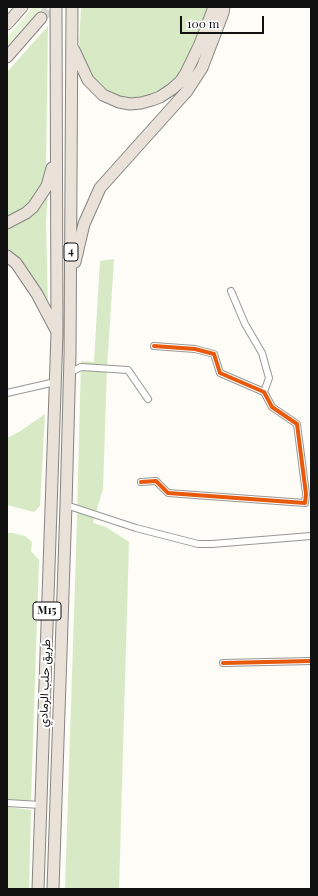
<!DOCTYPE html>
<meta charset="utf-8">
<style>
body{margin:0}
#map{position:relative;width:318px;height:896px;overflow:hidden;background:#fdfcf7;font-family:"Playfair Display",serif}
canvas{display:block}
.frame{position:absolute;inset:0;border:8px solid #111;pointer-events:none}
.scale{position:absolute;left:180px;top:16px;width:84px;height:18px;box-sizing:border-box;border:2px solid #111;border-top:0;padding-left:5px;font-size:12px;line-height:14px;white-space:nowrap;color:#111;-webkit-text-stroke:3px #fff;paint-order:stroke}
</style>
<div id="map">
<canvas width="318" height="896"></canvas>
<div class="frame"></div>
<div class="scale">100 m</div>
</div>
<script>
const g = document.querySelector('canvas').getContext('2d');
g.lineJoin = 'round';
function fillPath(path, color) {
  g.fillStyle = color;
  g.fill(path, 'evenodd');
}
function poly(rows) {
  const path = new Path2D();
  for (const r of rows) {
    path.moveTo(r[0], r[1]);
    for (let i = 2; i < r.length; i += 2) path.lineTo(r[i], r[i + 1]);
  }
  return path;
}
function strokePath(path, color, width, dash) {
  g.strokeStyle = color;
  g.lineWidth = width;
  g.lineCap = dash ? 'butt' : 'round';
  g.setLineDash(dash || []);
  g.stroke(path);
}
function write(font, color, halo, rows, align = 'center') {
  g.font = font + ' "Playfair Display",Vazirmatn,serif';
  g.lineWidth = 4;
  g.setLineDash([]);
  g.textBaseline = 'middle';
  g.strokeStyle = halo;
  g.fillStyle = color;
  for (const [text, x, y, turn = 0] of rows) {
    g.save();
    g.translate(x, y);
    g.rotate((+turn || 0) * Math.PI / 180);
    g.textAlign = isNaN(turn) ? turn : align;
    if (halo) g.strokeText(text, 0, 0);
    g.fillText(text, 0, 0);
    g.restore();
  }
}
fillPath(poly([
 [33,7,42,7,7,47,7,37]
]), '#e7f3d7');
fillPath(poly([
 [81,7,208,7,188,61,176,79,164,91,135,100,122,98,115,95,103,88,94,79,86,64,79,46],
 [48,26,46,167,40,188,34,198,26,206,16,214,7,217,7,72],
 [48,193,46,221,48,310,11,253,7,250,7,227,18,224,30,217,40,206],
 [114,259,107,368,103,489,93,523,106,527,129,542,119,889,65,889,76,553,81,361,94,362,100,261],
 [45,414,40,506,34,512,7,505,7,438,22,430],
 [7,533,13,533,25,536,32,542,31,551,39,560,31,801,7,800],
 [7,807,31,810,29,889,7,889]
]), '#d8eac5');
strokePath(poly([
 [41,18,51,7]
]), '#dad9d4', 11, [11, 5.5]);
const street = poly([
 [231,291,245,324,262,353,269,378,264,392],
 [69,373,81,367,128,370,148,399],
 [7,393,55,382],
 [141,482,156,481,168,493,305,503,306,494,297,424,272,407,264,392,220,373,214,354,195,349,154,346],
 [66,505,136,528,198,544,212,544,311,536],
 [223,663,311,661],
 [7,803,41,805]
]);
const highway = poly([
 [7,24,22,7],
 [74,50,88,80,103,95,119,102,130,104,141,103,152,100,160,97,172,89,180,82,186,73,200,44,214,7],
 [7,57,41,18],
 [7,223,26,213,33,207,47,186,52,168],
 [7,256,16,263,37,294,56,330],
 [75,262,84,224,100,188,187,91,202,68,223,13,224,7],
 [38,889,57,333,56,7],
 [53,889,66,505,70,355,72,7]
]);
strokePath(street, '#979795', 8);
strokePath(highway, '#858482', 13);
strokePath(street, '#fffffe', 6);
strokePath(highway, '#eae1d8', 11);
strokePath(poly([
 [141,482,156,481,168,493,305,503,306,494,297,424,272,407,264,392,220,373,214,354,195,349,154,346],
 [223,663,311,661]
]), '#e8590c', 4);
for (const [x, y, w] of [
 [71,252,14],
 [47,611,28]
]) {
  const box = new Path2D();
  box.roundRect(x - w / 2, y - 9, w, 18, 3);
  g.fillStyle = '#fff';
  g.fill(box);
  strokePath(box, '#111', 1);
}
write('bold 11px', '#111', null, [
 ["4",71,252],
 ["M15",47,611]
]);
write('12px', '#111', '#fff', [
 ["طريق حلب الرمادي",45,683,-88]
]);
</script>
